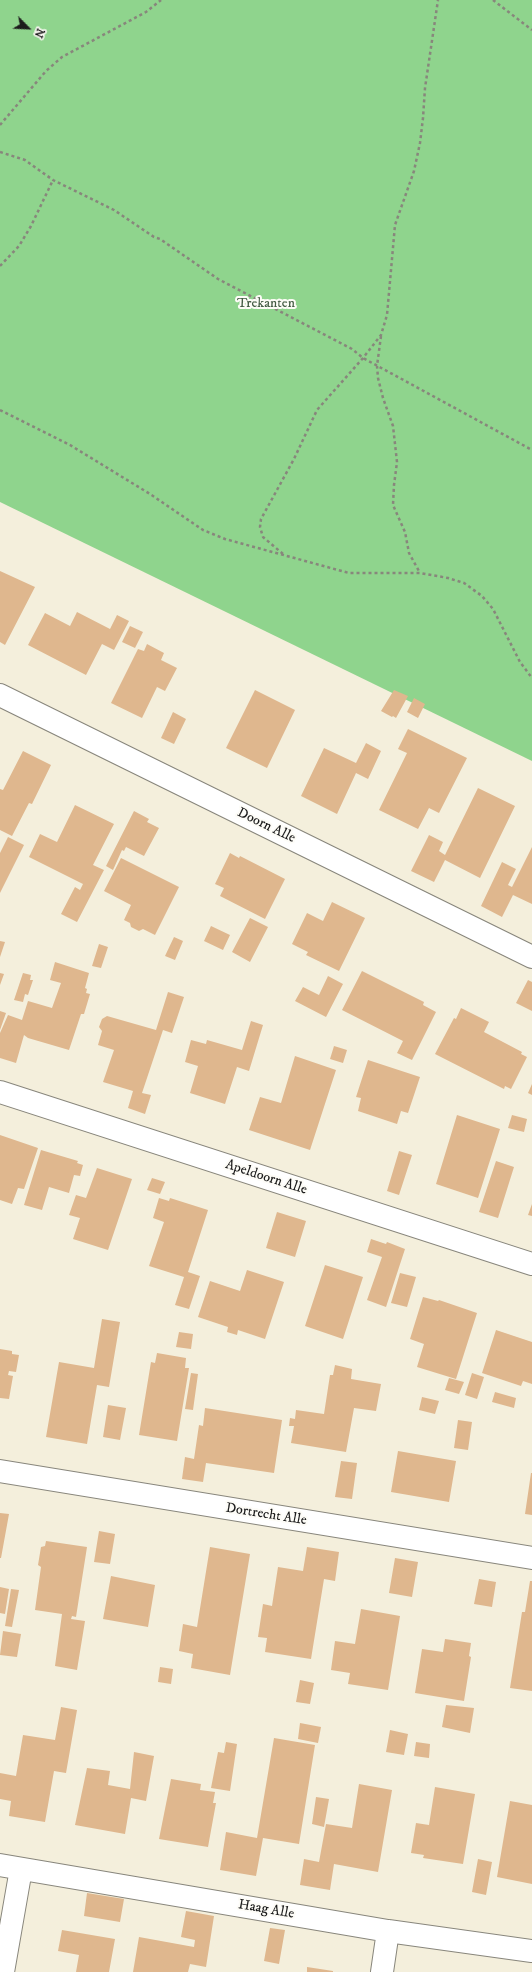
<!DOCTYPE html>
<style>
body{margin:0}
#map{position:relative;width:532px;height:1972px;overflow:hidden;background:#f4efdc;font-family:"IM FELL DW Pica",serif}
canvas{display:block}
.north{position:absolute;left:8px;top:8px;width:40px;height:40px;-webkit-text-stroke:3px #fdfcf7;paint-order:stroke;rotate:114deg;font-size:11px;font-weight:700;line-height:16px;text-align:center;color:#1c1c1c}
.north::after{content:'';display:block;margin:auto;width:14px;height:18px;background:#1c1c1c;clip-path:polygon(50% 0,100% 100%,50% 72%,0 100%)}
</style>
<div id="map">
<canvas width="532" height="1972"></canvas>
<div class="north">N</div>
</div>
<script>
const g = document.querySelector('canvas').getContext('2d');
g.lineJoin = 'round';
function fillPath(path, color) {
  g.fillStyle = color;
  g.fill(path, 'evenodd');
}
function poly(rows) {
  const path = new Path2D();
  for (const r of rows) {
    path.moveTo(r[0], r[1]);
    for (let i = 2; i < r.length; i += 2) path.lineTo(r[i], r[i + 1]);
  }
  return path;
}
function strokePath(path, color, width, dash) {
  g.strokeStyle = color;
  g.lineWidth = width;
  g.lineCap = dash ? 'butt' : 'round';
  g.setLineDash(dash || []);
  g.stroke(path);
}
function write(font, color, halo, rows, align = 'center') {
  g.font = font + ' "IM FELL DW Pica",serif';
  g.lineWidth = 4;
  g.setLineDash([]);
  g.textBaseline = 'middle';
  g.strokeStyle = halo;
  g.fillStyle = color;
  for (const [text, x, y, turn = 0] of rows) {
    g.save();
    g.translate(x, y);
    g.rotate((+turn || 0) * Math.PI / 180);
    g.textAlign = isNaN(turn) ? turn : align;
    if (halo) g.strokeText(text, 0, 0);
    g.fillText(text, 0, 0);
    g.restore();
  }
}
fillPath(poly([
 [0,0,532,0,532,761,0,502]
]), '#8fd48d');
fillPath(poly([
 [0,571,35,587,5,645,0,642],
 [77,612,110,629,117,615,129,621,114,650,102,644,86,675,28,645,45,613,70,626],
 [130,626,143,632,135,648,122,642],
 [147,644,164,653,161,660,177,668,165,691,157,687,142,718,111,703,138,649,144,651],
 [255,690,295,710,267,768,226,748],
 [394,690,408,696,396,718,393,716,392,717,381,711],
 [414,698,425,704,418,718,407,712],
 [173,712,186,719,174,744,161,738],
 [408,729,467,758,439,813,429,808,418,829,379,810,407,753,398,749],
 [366,743,381,751,368,779,356,773,337,814,301,796,324,748,356,763],
 [23,751,51,765,32,804,29,803,12,836,0,830,0,789,3,790],
 [478,788,515,806,480,878,445,860,434,882,411,871,429,835,443,842,439,851,445,855],
 [75,805,114,824,93,865,104,870,77,922,61,914,75,887,80,890,83,884,29,857,40,834,57,842],
 [134,811,149,819,147,822,159,828,144,856,126,847,124,851,122,850,113,870,106,866],
 [8,837,24,845,0,893,0,853],
 [532,847,532,904,513,895,502,917,481,906,502,862,516,869,508,885,512,887],
 [230,853,239,858,240,856,285,879,265,919,220,896,224,888,215,884],
 [121,858,179,887,155,935,143,929,139,931,131,927,130,923,124,920,131,905,104,891],
 [332,902,365,918,339,971,306,955,308,952,292,944,307,913,323,921],
 [250,918,268,927,250,962,232,952],
 [211,926,230,935,223,950,204,941],
 [174,937,183,941,175,960,165,956],
 [0,941,5,942,0,957],
 [99,944,108,947,101,968,92,966],
 [55,962,89,973,85,988,87,989,86,993,90,994,84,1014,81,1014,69,1050,28,1038,24,1035,16,1063,0,1058,0,1033,8,1015,22,1020,28,1001,52,1008,61,983,50,980],
 [362,971,424,1002,423,1005,436,1012,412,1060,397,1053,403,1041,342,1010],
 [0,973,4,974,0,985],
 [23,973,31,975,30,980,33,980,28,995,25,994,23,1002,14,1000],
 [328,976,343,984,326,1017,295,1001,303,987,319,995],
 [528,980,532,982,532,1011,516,1003],
 [168,992,184,997,172,1033,163,1030,142,1093,151,1095,145,1114,128,1108,133,1091,103,1082,114,1050,98,1045,102,1031,99,1027,102,1019,107,1016,156,1030],
 [461,1008,489,1022,484,1032,522,1052,521,1054,527,1057,511,1089,505,1086,504,1089,435,1054,454,1018,456,1019],
 [0,1011,6,1013,0,1030],
 [251,1021,263,1025,249,1071,237,1067,225,1104,190,1093,198,1066,185,1062,191,1040,206,1044,207,1040,242,1050],
 [334,1046,347,1050,343,1063,330,1059],
 [295,1056,336,1070,310,1150,249,1130,260,1097,281,1103],
 [368,1060,420,1077,408,1113,401,1111,397,1124,358,1111,361,1098,356,1097],
 [532,1084,532,1095,528,1093],
 [457,1115,500,1129,478,1198,436,1184],
 [512,1115,527,1119,524,1132,508,1128],
 [0,1135,38,1148,24,1189,18,1188,12,1204,0,1200],
 [41,1150,78,1161,77,1163,83,1165,80,1176,74,1175,69,1193,49,1187,42,1210,24,1205],
 [399,1151,412,1155,399,1195,387,1191],
 [496,1161,514,1167,498,1218,479,1212],
 [97,1168,132,1179,108,1250,73,1239,80,1218,69,1215,76,1195,86,1198],
 [152,1178,165,1182,160,1194,147,1190],
 [159,1198,169,1201,170,1198,208,1210,188,1272,200,1276,189,1309,175,1305,184,1277,149,1266,164,1222,153,1218],
 [532,1204,532,1216,528,1215],
 [277,1212,306,1221,295,1257,266,1248],
 [371,1239,386,1244,387,1242,405,1249,386,1307,367,1300,382,1257,367,1252],
 [325,1265,363,1277,343,1339,305,1326],
 [247,1270,284,1282,265,1339,238,1330,237,1335,227,1332,228,1327,198,1317,210,1281,240,1291],
 [400,1273,416,1277,407,1307,391,1303],
 [423,1297,438,1301,439,1300,477,1313,456,1379,417,1367,424,1344,410,1339],
 [102,1319,120,1322,109,1387,97,1385,87,1444,46,1437,59,1362,94,1368],
 [496,1330,532,1342,532,1384,523,1381,521,1386,482,1373],
 [179,1332,193,1334,191,1349,176,1347],
 [0,1349,12,1351,12,1354,19,1355,16,1372,9,1371,8,1375,13,1376,9,1399,0,1398],
 [157,1353,186,1358,185,1368,189,1368,177,1441,139,1435,151,1362,155,1363],
 [335,1365,352,1369,351,1379,381,1384,376,1411,354,1408,346,1452,291,1443,294,1426,289,1426,290,1418,295,1419,296,1410,324,1414,330,1375,333,1375],
 [191,1373,198,1374,193,1410,185,1409],
 [472,1373,484,1377,477,1399,465,1395],
 [449,1378,464,1382,459,1394,445,1390],
 [495,1392,516,1398,514,1408,492,1402],
 [422,1397,439,1401,435,1414,419,1410],
 [108,1405,126,1408,120,1440,103,1437],
 [205,1408,282,1420,274,1473,206,1463,203,1482,182,1479,185,1457,194,1459,199,1425,203,1426],
 [458,1420,472,1422,468,1450,454,1448],
 [398,1451,456,1461,449,1502,391,1492],
 [341,1461,357,1463,352,1499,335,1497],
 [531,1473,532,1473,532,1515,525,1514],
 [0,1513,9,1514,1,1558,0,1558],
 [99,1531,115,1534,110,1564,94,1562],
 [46,1541,87,1547,76,1617,72,1616,71,1619,85,1621,77,1670,55,1666,62,1614,35,1610,41,1567,38,1565,41,1547,45,1546],
 [210,1547,250,1554,230,1675,191,1668,193,1654,179,1651,183,1624,197,1627],
 [307,1547,339,1552,335,1581,324,1579,311,1659,265,1652,267,1638,258,1637,263,1604,272,1606,278,1567,303,1571],
 [395,1558,418,1562,412,1597,389,1593],
 [111,1576,155,1585,148,1627,103,1619],
 [479,1579,496,1582,492,1607,474,1604],
 [530,1581,532,1581,532,1691,510,1688,522,1612,525,1612],
 [0,1587,9,1589,5,1614,0,1613],
 [11,1589,19,1590,12,1627,5,1626],
 [361,1609,400,1616,388,1690,348,1684,350,1673,331,1670,335,1641,355,1644],
 [3,1631,21,1634,17,1657,0,1655],
 [445,1639,471,1643,469,1656,471,1657,464,1701,415,1693,422,1649,443,1652],
 [160,1667,173,1669,171,1684,158,1682],
 [300,1680,314,1683,310,1704,296,1702],
 [446,1705,474,1708,470,1733,442,1727],
 [61,1707,77,1710,66,1773,54,1771,45,1822,9,1816,11,1801,0,1799,0,1773,16,1776,23,1735,55,1740],
 [300,1723,321,1727,318,1743,298,1739],
 [390,1730,408,1734,404,1755,386,1752],
 [274,1738,315,1745,299,1844,263,1838,256,1876,220,1870,226,1832,257,1838],
 [226,1742,237,1744,230,1791,211,1788,218,1752,224,1753],
 [416,1742,430,1744,429,1758,414,1756],
 [134,1752,154,1756,146,1801,131,1798,125,1834,75,1825,87,1768,110,1771,108,1785,130,1789],
 [171,1779,201,1784,200,1790,215,1792,213,1803,216,1803,208,1847,159,1839],
 [359,1784,392,1790,378,1872,334,1864,330,1890,300,1885,304,1859,319,1862,326,1824,352,1828],
 [435,1787,475,1794,463,1864,423,1858,424,1855,411,1853,416,1823,429,1825],
 [316,1797,329,1799,324,1827,312,1824],
 [510,1801,532,1805,532,1884,497,1877],
 [478,1859,492,1862,486,1895,472,1892],
 [87,1893,124,1899,120,1922,84,1916],
 [186,1911,214,1916,206,1967,190,1964,188,1972,133,1972,139,1937,194,1947,195,1940,181,1937],
 [270,1928,285,1930,279,1964,264,1961],
 [62,1930,115,1939,109,1972,76,1972,79,1955,58,1951],
 [307,1967,333,1971,333,1972,307,1972]
]), '#dfb78e');
const minor = poly([
 [0,695,532,957],
 [0,1092,532,1264],
 [0,1471,532,1558],
 [0,1865,388,1931,532,1951],
 [3,1972,21,1869],
 [382,1972,388,1931]
]);
strokePath(minor, '#88867c', 24);
strokePath(poly([
 [493,0,532,30],
 [0,125,46,71,62,57,146,12,161,0],
 [0,152,25,160,53,180,114,210,154,237,160,239,218,279,352,349,363,358,532,450],
 [0,266,19,246,31,226,53,180],
 [381,336,377,366,378,378,383,398,393,426,397,462,394,485,393,505,405,532,409,553,420,573],
 [0,410,70,445,150,494,203,530,225,539,349,573,420,573,448,578,464,583,482,596,493,609,520,662,532,678],
 [283,554,263,537,260,527,261,519,294,459,317,410,363,358,381,335,387,315,395,225,414,171,420,143,423,118,425,88,438,0]
]), '#88867c', 2.5, [3, 3]);
strokePath(minor, '#fff', 22);
write('14px', '#445c44', '#fdfcf7', [
 ["Trekanten",266,304]
]);
write('14px', '#1c1c1c', '#fdfcf7', [
 ["Doorn Alle",266,826,26],
 ["Apeldoorn Alle",266,1178,18],
 ["Dortrecht Alle",266,1515,9],
 ["Haag Alle",266,1910,10]
]);
</script>
